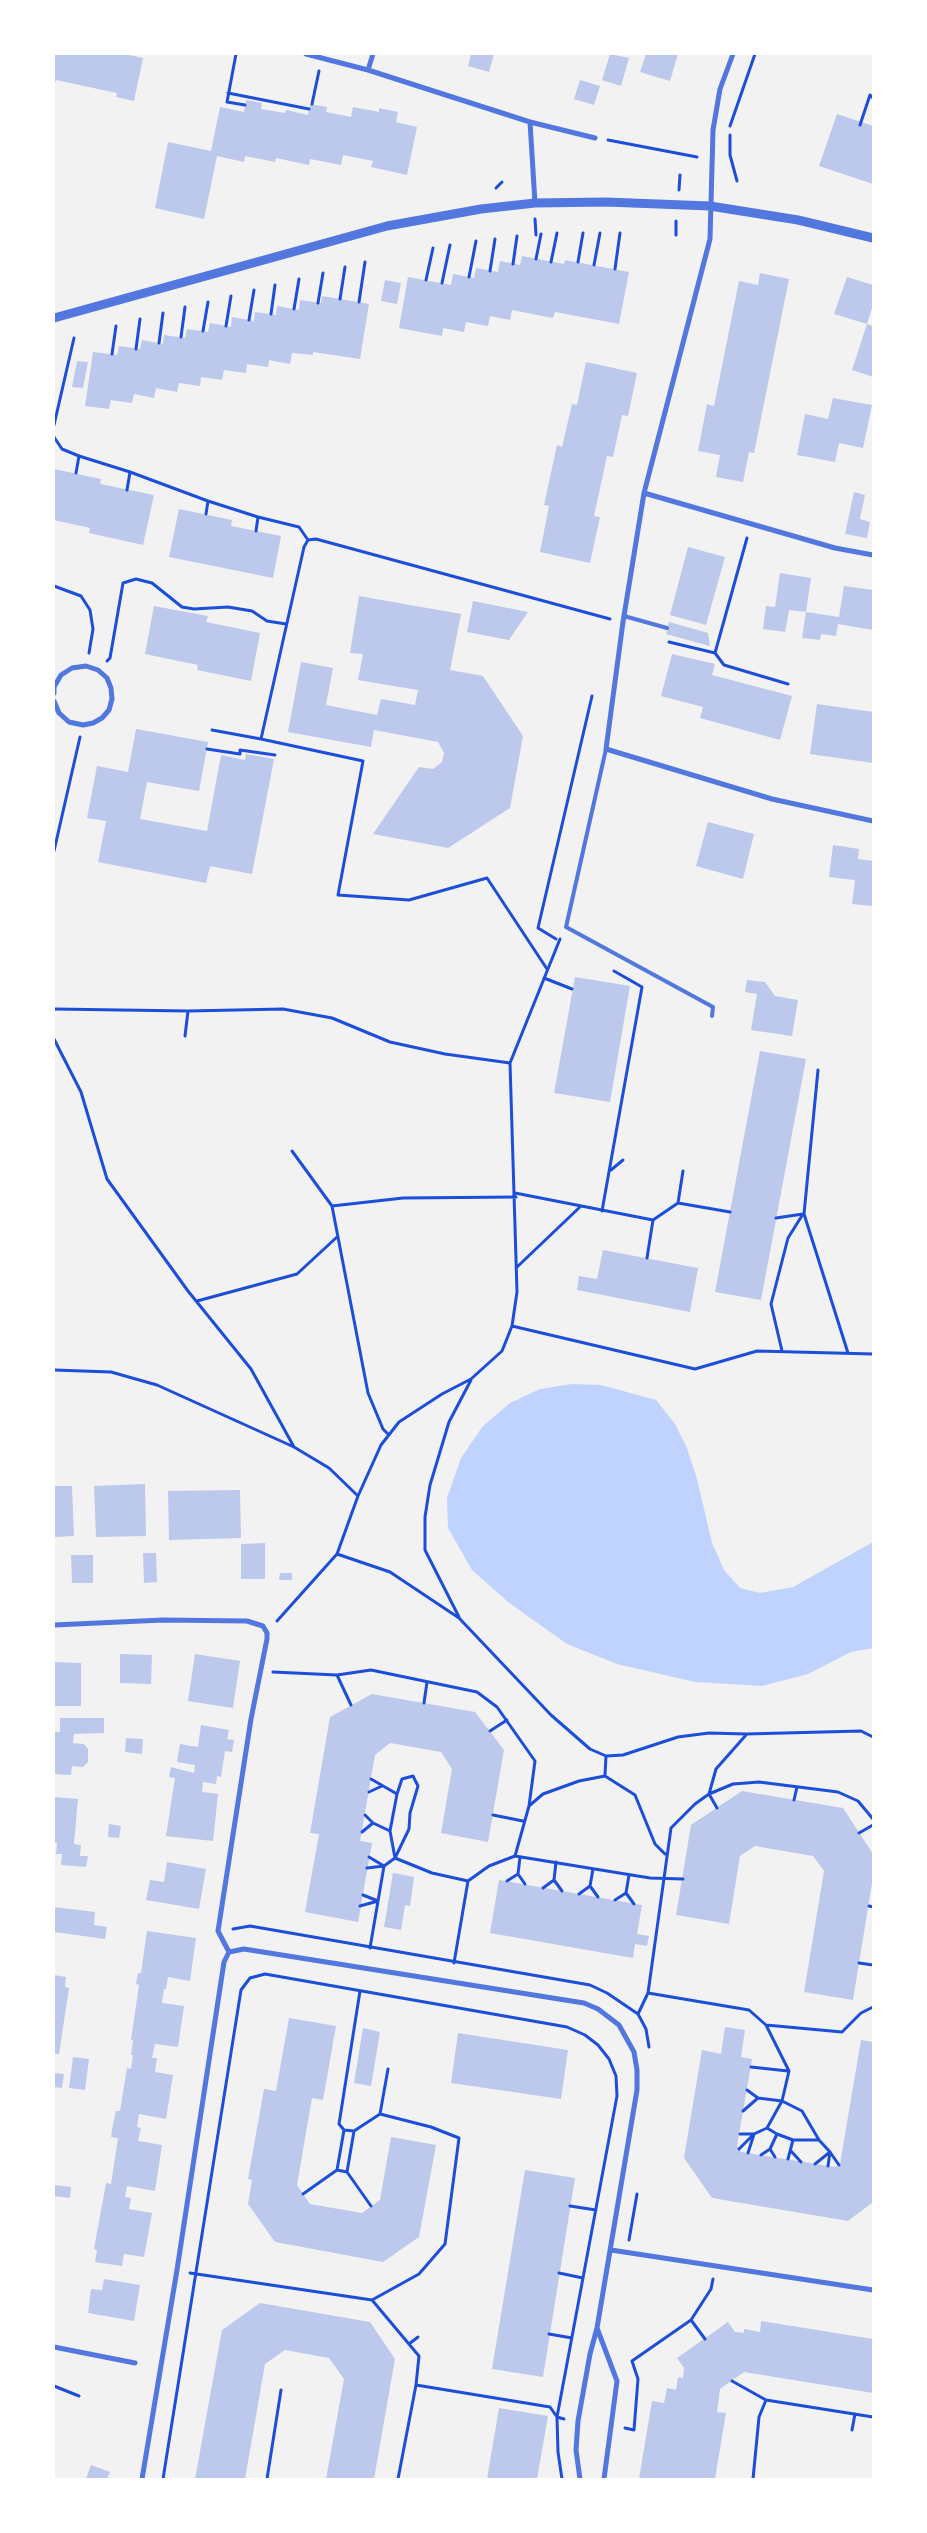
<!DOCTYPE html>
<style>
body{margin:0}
#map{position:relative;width:927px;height:2533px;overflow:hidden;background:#f2f2f2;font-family:"Varela Round",sans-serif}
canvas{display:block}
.frame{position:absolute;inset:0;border:55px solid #fff;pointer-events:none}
</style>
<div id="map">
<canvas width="927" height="2533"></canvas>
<div class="frame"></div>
</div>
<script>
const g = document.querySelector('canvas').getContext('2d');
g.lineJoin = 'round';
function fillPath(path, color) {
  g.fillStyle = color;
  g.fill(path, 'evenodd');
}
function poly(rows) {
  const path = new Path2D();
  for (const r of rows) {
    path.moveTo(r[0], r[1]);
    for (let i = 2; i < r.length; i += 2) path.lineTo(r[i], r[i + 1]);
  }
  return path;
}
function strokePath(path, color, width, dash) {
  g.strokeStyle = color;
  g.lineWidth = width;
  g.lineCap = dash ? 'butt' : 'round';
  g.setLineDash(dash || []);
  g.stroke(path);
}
fillPath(poly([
 [572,1384,601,1385,656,1400,675,1424,687,1448,697,1479,712,1543,724,1570,740,1588,760,1593,793,1587,873,1542,873,1648,851,1652,808,1674,762,1686,695,1682,617,1664,567,1644,508,1602,472,1570,448,1528,447,1498,461,1458,483,1426,510,1403,540,1389]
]), '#bfd3fe');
fillPath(poly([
 [54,54,125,54,143,58,134,101,116,97,117,93,56,80,54,86],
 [471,54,494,54,489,72,468,66],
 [610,54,629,58,621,86,602,80],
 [646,54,678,54,670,81,640,72],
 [580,80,600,86,594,105,574,99],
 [246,100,262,103,261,109,285,113,286,110,308,115,310,104,327,107,326,112,351,117,353,107,379,112,379,108,398,112,396,122,417,127,407,175,371,167,373,161,343,155,341,165,310,159,309,165,276,158,275,162,245,156,244,162,217,156,204,219,155,208,168,142,211,151,220,107,244,112],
 [837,114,873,126,873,184,819,166],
 [522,256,564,264,565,260,629,272,619,324,555,312,553,318,512,310,510,320,490,316,488,326,466,322,464,332,443,328,442,336,399,328,408,277,451,285,453,274,474,278,476,268,498,272,500,261,520,265],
 [760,273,789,279,754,453,749,452,743,482,716,477,720,455,698,451,707,404,714,406,739,281,758,285],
 [847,277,873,285,873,305,867,324,834,314],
 [385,280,401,283,397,304,381,301],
 [322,296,369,304,360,359,313,352,313,355,292,353,290,364,269,360,268,367,247,364,246,373,224,370,222,380,201,377,200,386,179,383,177,392,156,388,154,398,134,394,132,403,111,400,109,409,85,406,93,352,117,355,119,346,140,349,142,340,163,344,164,335,185,338,187,329,208,332,210,323,231,327,232,317,254,321,255,312,276,315,277,306,299,310,300,300,321,303],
 [867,324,873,326,873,377,852,370],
 [77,361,88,362,83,388,72,387],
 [586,362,637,373,628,416,622,415,613,457,607,456,594,516,600,517,590,563,540,552,549,506,544,505,557,445,562,447,572,404,577,405],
 [833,398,872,405,863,448,839,443,835,462,797,455,805,414,828,419],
 [54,469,101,479,100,484,154,495,143,545,89,533,90,528,54,520],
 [854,492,865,495,860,519,870,522,867,538,845,534],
 [179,509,232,520,231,526,281,536,273,578,169,557],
 [688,547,725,557,706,625,670,615],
 [780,573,811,578,806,612,789,610,785,632,763,629,766,606,775,607],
 [844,586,873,590,873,630,838,624,836,636,821,634,820,640,802,638,806,612,839,617],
 [359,596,461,614,450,670,483,676,523,736,510,808,448,848,373,834,419,767,433,769,442,762,444,753,438,742,374,730,371,747,288,732,301,662,333,668,326,705,377,715,381,699,415,705,418,690,358,680,363,654,350,653],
 [473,601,528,612,509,640,467,632],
 [154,606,208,616,206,622,260,633,251,681,197,670,198,665,145,654],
 [669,622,708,633,710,646,666,634],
 [672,654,715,664,712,675,792,696,780,740,700,718,703,707,661,696],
 [817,704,873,712,873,763,810,754],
 [136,729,208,742,199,791,147,782,140,819,207,831,221,755,245,760,246,754,274,759,252,874,210,866,206,883,98,862,106,821,87,818,97,766,128,772],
 [708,822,754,834,743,879,696,866],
 [833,845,859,849,858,859,873,861,873,906,852,904,855,880,829,877],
 [575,977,630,986,610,1102,554,1093],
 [747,980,765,982,775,996,798,1000,792,1036,751,1030,757,994,745,992],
 [760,1051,806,1059,761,1300,715,1292],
 [603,1250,698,1268,690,1312,577,1290,579,1276,597,1279],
 [145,1484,146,1536,96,1537,94,1486],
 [54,1486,72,1486,74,1536,54,1537],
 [240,1490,241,1538,169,1540,168,1491],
 [265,1543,265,1579,241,1579,241,1544],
 [143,1553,156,1553,157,1582,144,1583],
 [71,1555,93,1555,93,1583,72,1583],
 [280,1573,292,1573,292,1580,279,1580],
 [120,1654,152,1655,151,1684,120,1683],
 [195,1654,240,1661,233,1708,188,1701],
 [54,1662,81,1663,81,1706,54,1706],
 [372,1694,475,1712,504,1750,488,1842,441,1833,452,1769,441,1752,390,1743,375,1755,360,1841,372,1843,358,1922,305,1912,319,1834,310,1833,330,1717],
 [60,1718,104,1718,104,1733,74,1734,73,1743,84,1744,88,1749,88,1762,83,1767,72,1766,71,1775,54,1774,54,1732,60,1732],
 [201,1725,229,1730,227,1739,234,1740,232,1752,225,1751,221,1777,217,1776,216,1784,203,1782,202,1792,218,1794,213,1841,166,1836,175,1778,169,1777,171,1767,194,1773,195,1765,177,1762,180,1744,198,1747],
 [126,1738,143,1739,142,1754,125,1752],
 [742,1791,843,1808,873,1854,873,1877,853,2000,804,1992,824,1871,813,1856,755,1846,740,1856,729,1924,676,1915,691,1825],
 [54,1797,78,1799,74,1844,81,1845,80,1856,88,1856,86,1867,61,1865,62,1854,56,1854,57,1843,54,1843],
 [109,1824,121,1826,119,1838,108,1837],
 [167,1862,206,1869,199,1909,146,1900,150,1880,164,1882],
 [393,1873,414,1877,410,1906,405,1905,401,1930,384,1927],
 [499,1880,642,1905,637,1934,649,1936,647,1946,635,1944,633,1958,490,1933],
 [54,1907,95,1912,94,1925,107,1927,105,1939,54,1932],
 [147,1931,196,1938,190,1981,168,1977,166,1989,164,1989,162,2003,184,2006,178,2047,155,2044,152,2058,157,2058,155,2072,173,2075,166,2119,139,2114,137,2127,141,2128,138,2141,162,2145,155,2191,127,2186,125,2197,131,2198,129,2209,152,2213,144,2257,124,2254,122,2266,95,2262,97,2250,94,2249,106,2183,111,2184,118,2138,111,2137,113,2124,116,2111,120,2111,127,2068,131,2069,133,2055,131,2055,133,2040,131,2040,139,1985,136,1984,138,1973,141,1973],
 [54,1975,66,1977,65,1987,69,1988,59,2054,54,2054],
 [289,2018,336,2026,323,2100,312,2098,297,2185,310,2204,362,2213,380,2200,391,2137,436,2145,419,2237,383,2262,275,2242,248,2204,252,2180,248,2179,264,2089,276,2091],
 [725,2027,745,2030,741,2057,752,2059,737,2146,741,2152,835,2167,840,2164,861,2040,873,2042,873,2202,848,2221,712,2198,684,2158,702,2050,721,2054],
 [363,2028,380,2032,371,2086,354,2083],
 [458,2033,568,2050,561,2099,451,2083],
 [73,2057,89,2059,85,2090,69,2088],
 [54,2073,64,2074,62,2088,54,2087],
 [525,2170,575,2178,543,2377,492,2369],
 [54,2185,71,2187,70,2198,54,2196],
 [104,2279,140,2285,134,2321,88,2313,91,2289,102,2290],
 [260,2303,370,2322,395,2359,374,2479,326,2479,344,2379,329,2358,285,2350,265,2364,245,2479,195,2479,222,2330],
 [761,2321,873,2339,873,2393,744,2372,720,2389,717,2412,726,2413,715,2479,639,2479,652,2401,664,2403,667,2388,676,2390,678,2377,683,2378,684,2368,677,2358,728,2322,735,2332,744,2333,744,2329,760,2332],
 [499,2408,548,2416,537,2479,487,2479],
 [91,2465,110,2472,107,2479,86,2479]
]), '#bdc9ec');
strokePath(poly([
 [236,54,227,102,245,105],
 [228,93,309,109],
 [312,104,319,71],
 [860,125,870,95,873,98],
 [730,126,755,54],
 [730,135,730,155,737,181],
 [608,140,697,157],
 [496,188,502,182],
 [679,190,680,175],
 [535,219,536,235],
 [676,221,676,235],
 [536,259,541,234],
 [551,262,557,233],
 [578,262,583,233],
 [513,264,517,236],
 [594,265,600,233],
 [615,269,620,233],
 [490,271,495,239],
 [469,277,476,241],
 [426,280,433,248],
 [442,283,450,245],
 [340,299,345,267],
 [359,302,365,262],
 [318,303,323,273],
 [294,309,299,279],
 [271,314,275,285],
 [249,320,254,290],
 [226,326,231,296],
 [203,331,208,302],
 [181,337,185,307],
 [159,343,163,313],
 [136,349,140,319],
 [112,354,116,326],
 [54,425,74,338],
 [54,437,62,449,79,456,76,473],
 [79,456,130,472,127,490],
 [130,472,208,501,206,514],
 [208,501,258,517,256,531],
 [258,517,299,527,308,540],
 [54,586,81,596,90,610,93,629,89,653],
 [669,642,715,653,724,665,788,684],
 [715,653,747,538],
 [107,661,110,658,123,583,136,579,152,583,182,607,194,609,228,607,252,611,267,621,286,624],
 [212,730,261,739,304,547,308,540,316,539,610,619],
 [261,739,363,761,338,895,409,900,487,878,547,969],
 [207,749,240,754,240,750,275,755],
 [54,851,80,737],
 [556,939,538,928,592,696],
 [544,978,572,989],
 [54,1009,188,1011,283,1009,332,1018,390,1042,445,1054,510,1063],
 [185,1036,188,1011],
 [54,1039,81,1092,107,1179,188,1291,251,1369,294,1447],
 [818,1070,804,1214,848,1353],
 [292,1151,332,1206,368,1393,383,1429,389,1435],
 [611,1170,623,1160],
 [515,1193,653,1220,678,1203,683,1171],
 [678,1203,730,1212],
 [332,1206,403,1198,516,1197],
 [602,1211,642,987,614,971],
 [776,1218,803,1214],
 [647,1258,653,1220],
 [517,1267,581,1206],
 [197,1301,297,1274,337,1237],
 [512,1326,695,1369,757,1351,873,1354],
 [782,1351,771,1304,788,1238,803,1214],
 [54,1370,111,1372,157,1385,294,1447,329,1468,358,1496],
 [337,1554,390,1572,459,1618,551,1715,590,1749,606,1756,623,1755,678,1737,709,1733,746,1734,861,1731,873,1737],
 [459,1617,425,1550,425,1517,430,1485,449,1422,471,1380],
 [277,1621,337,1554,358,1496,381,1445,399,1422,442,1394,471,1379,502,1351,512,1326,517,1292,510,1063,560,939],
 [273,1672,337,1675,371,1670,477,1692,497,1707,535,1761,529,1806,515,1856],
 [337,1675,351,1705],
 [424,1703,427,1682],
 [490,1731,507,1720],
 [605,1775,606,1756],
 [369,1792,382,1786],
 [397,1794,402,1779,413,1776,418,1786,410,1813,409,1829,395,1858,432,1873,468,1881],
 [794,1800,797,1787],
 [529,1806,543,1794,579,1781,605,1776,635,1795,655,1844,665,1854],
 [717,1808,709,1794,716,1769,746,1735],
 [365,1815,373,1823,390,1831],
 [493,1815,523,1821],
 [362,1832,373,1823],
 [859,1833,873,1825],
 [367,1868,384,1866,369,1857],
 [518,1874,520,1857],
 [554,1880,556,1862],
 [507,1881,518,1874,525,1884],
 [590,1886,593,1869],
 [543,1888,554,1880,562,1891],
 [626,1893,629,1875],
 [579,1894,590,1886,598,1897],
 [615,1900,626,1893,634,1904],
 [360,1906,378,1901,363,1895],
 [869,1906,873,1907],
 [233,1929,250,1926,590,1985,607,1993,638,2014,646,2029,649,2047],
 [370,1948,384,1866,395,1858,390,1831,397,1794,371,1779],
 [454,1963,468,1881,489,1866,515,1856,650,1878,683,1879],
 [859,1963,873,1965],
 [648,1993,749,2010,766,2025,842,2032,861,2013,873,2007],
 [638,2014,648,1993,671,1828,695,1804,709,1794,733,1784,759,1782,838,1792,858,1801,873,1819],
 [751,2067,788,2071],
 [747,2090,758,2098],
 [743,2111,758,2098,782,2101,802,2111,819,2140,793,2140,777,2134,767,2128],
 [344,2130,339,2124,360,1991],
 [740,2134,754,2134,767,2128,782,2101,789,2071,766,2025],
 [739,2149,754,2134,748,2153],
 [770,2149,775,2157],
 [791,2151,801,2162],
 [761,2155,770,2149,777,2134],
 [788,2159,793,2140],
 [815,2164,830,2152,819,2140],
 [828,2166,830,2152,839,2165],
 [337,2170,344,2130,354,2131],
 [347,2172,354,2131,380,2114],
 [303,2194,337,2170,347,2172,371,2206],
 [570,2206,596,2210],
 [629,2240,637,2194],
 [190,2273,372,2300,419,2356,416,2385,550,2407,557,2417,564,2419],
 [559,2273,583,2278],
 [372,2300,419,2274,445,2244,459,2138,431,2127,380,2114,388,2069],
 [691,2320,705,2339],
 [549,2334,572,2338],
 [409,2344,418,2337],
 [732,2381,766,2400,873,2417],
 [54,2386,79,2396],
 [625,2428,634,2430,638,2379,632,2361,691,2320,711,2289,713,2279],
 [852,2430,855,2414],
 [163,2479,241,1990,250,1978,265,1974,567,2027,585,2035,598,2045,609,2059,616,2076,617,2096,557,2417,558,2452,562,2479],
 [267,2479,281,2390],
 [398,2479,416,2385],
 [753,2479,759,2417,766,2400]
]), '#1d4ed8', 3);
strokePath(poly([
 [624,616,667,628],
 [606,749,566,927,713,1007,712,1016]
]), '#5277de', 4);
strokePath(poly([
 [306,54,368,70,530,122,595,138],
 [733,54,720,89,713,130,710,239,644,493,623,622,606,749,772,799,873,821],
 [368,70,373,54],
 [530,122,535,203],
 [644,493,835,548,873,555],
 [54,693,54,687,61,675,72,668,86,666,98,670,107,678,111,688,112,699,109,710,102,718,93,723,83,725,69,722,59,713,54,701],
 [54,1625,163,1620,247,1621,263,1626,267,1633,267,1639,251,1719,218,1931,229,1952],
 [229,1952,244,1949,584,2003,598,2009,619,2025,634,2052,637,2070,637,2090,597,2328,590,2354,578,2421,576,2450,580,2479],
 [611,2250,873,2290],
 [597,2328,617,2381,604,2479],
 [54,2347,135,2363],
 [142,2479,177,2270,224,1962,229,1952]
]), '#5277de', 5);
strokePath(poly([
 [54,318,387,226,481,209,535,203,606,202,710,206,798,220,873,238]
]), '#5277de', 9);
</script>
